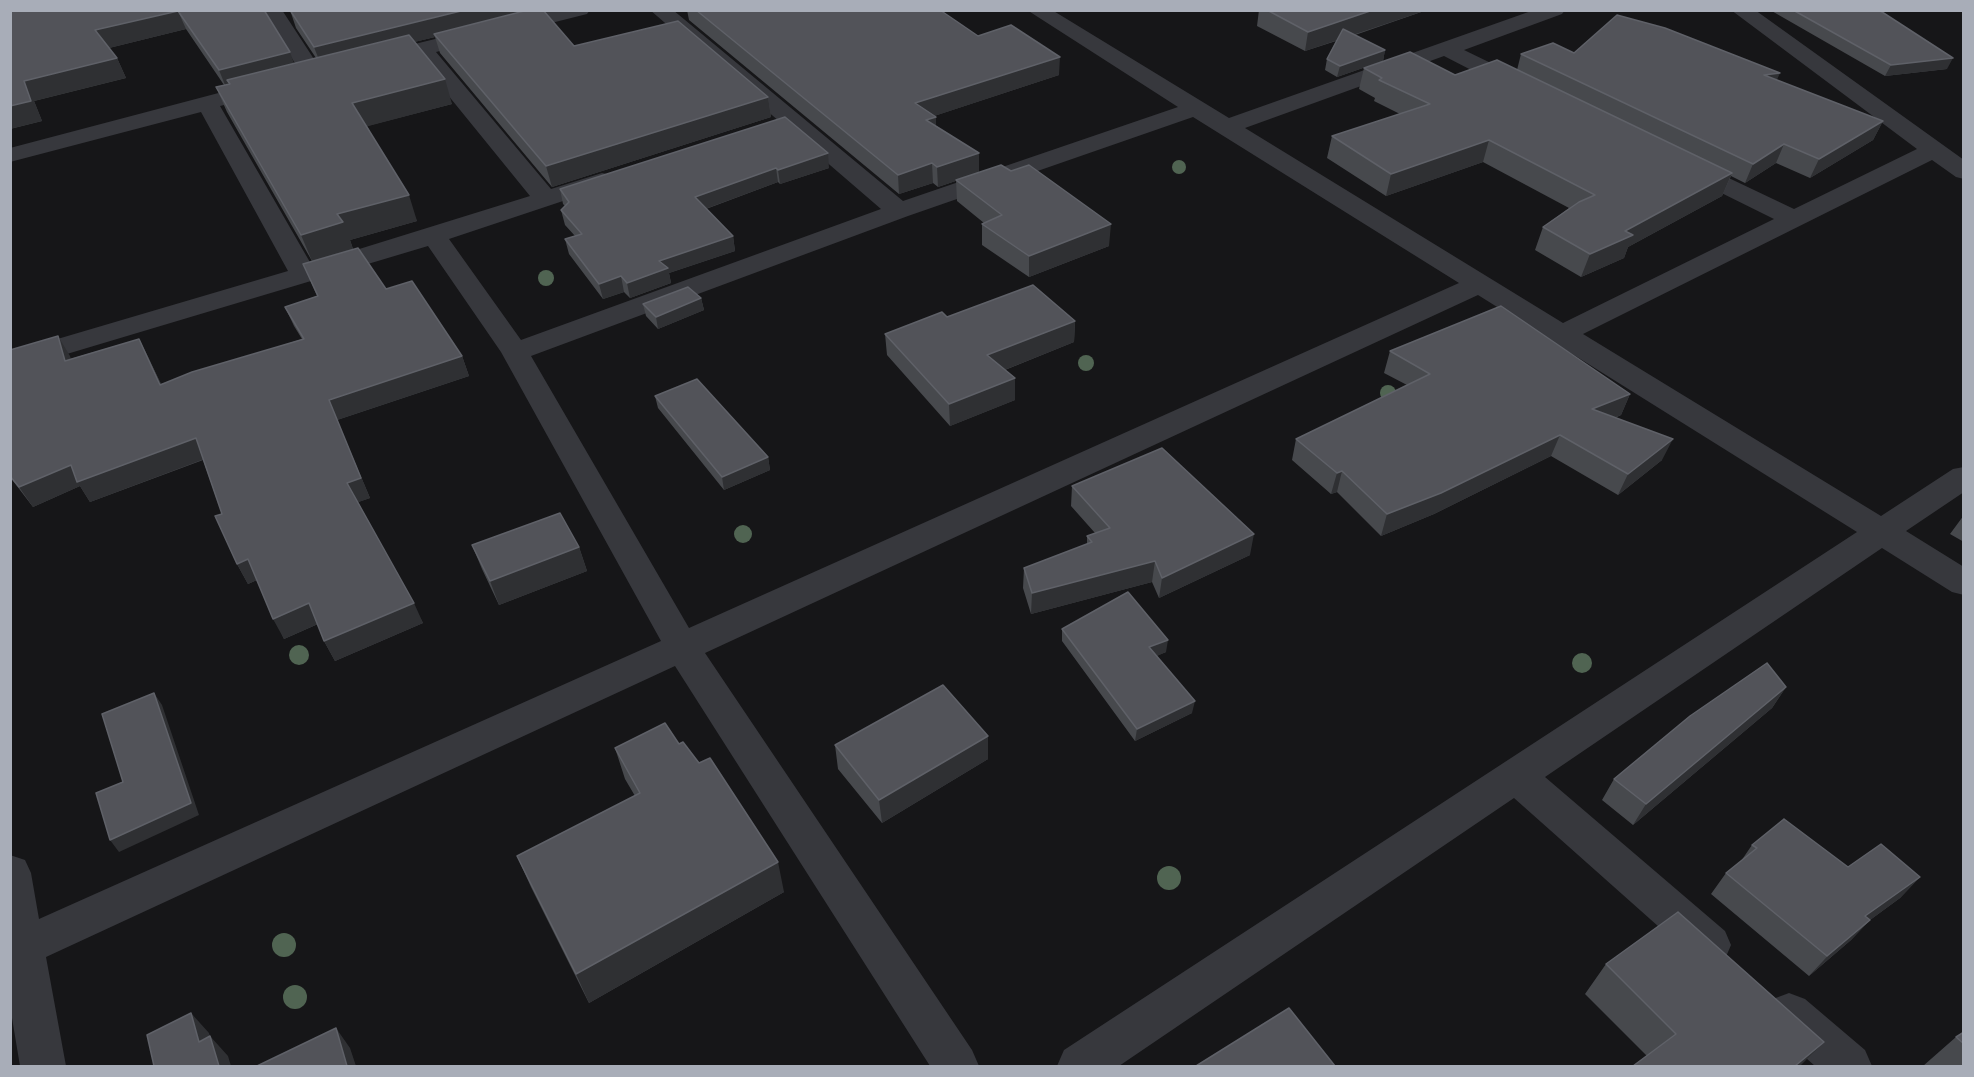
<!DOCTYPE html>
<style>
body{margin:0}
#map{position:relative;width:1974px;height:1077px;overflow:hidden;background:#161618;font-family:Manrope,sans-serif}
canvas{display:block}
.frame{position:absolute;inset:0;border:12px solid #a8adb8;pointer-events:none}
</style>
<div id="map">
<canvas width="1974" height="1077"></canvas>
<div class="frame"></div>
</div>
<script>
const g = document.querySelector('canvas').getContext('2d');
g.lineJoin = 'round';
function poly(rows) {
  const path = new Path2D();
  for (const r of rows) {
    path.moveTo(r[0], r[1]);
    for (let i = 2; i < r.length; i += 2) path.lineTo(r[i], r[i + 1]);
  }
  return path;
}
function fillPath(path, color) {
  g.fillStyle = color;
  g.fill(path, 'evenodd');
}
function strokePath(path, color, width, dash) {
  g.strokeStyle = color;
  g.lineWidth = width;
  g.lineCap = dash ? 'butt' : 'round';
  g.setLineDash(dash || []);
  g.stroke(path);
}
fillPath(poly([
 [262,10,282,10,325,76,322,81,306,81,262,10],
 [553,10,590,10,587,14,436,52,551,189,602,173,611,175,614,180,611,185,449,239,521,340,881,209,650,10,673,10,903,201,1178,107,1027,10,1052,10,1229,118,1534,10,1565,10,1562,14,1464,50,1528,81,1531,86,1528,91,1512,91,1444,56,1245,128,1563,323,1774,219,1677,171,1673,166,1677,161,1693,161,1794,209,1917,149,1731,10,1755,10,1964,160,1964,179,1956,177,1932,160,1583,334,1881,516,1953,469,1964,467,1964,492,1906,531,1964,567,1964,595,1952,592,1882,548,1545,777,1725,931,1731,945,1725,959,1710,965,1695,959,1514,798,1119,1066,1057,1066,1064,1050,1857,532,1478,295,705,653,972,1050,979,1066,930,1066,675,666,46,957,66,1066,20,1066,10,1006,10,855,25,860,31,873,39,919,661,641,501,352,428,246,10,371,10,353,288,271,201,112,10,162,10,148,264,81,272,83,275,88,272,93,220,106,311,264,530,196,417,57,378,66,370,65,367,60,370,55,553,10],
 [1193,117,1459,283,689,628,531,356,908,216,1193,117],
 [1789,993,1805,999,1865,1050,1872,1066,1815,1066,1773,1029,1767,1014,1773,999,1789,993]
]), '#37383d');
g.fillStyle = '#506452';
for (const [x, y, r] of [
 [1179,167,7],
 [546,278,8],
 [1086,363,8],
 [1388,393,8],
 [743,534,9],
 [299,655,10],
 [1582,663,10],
 [1169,878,12],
 [284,945,12],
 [295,997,12]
]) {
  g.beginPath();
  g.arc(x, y, r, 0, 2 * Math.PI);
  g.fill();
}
fillPath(poly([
 [10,10,264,10,294,64,316,58,296,28,290,10,574,46,768,97,771,117,552,187,440,53,435,37,414,42,452,104,367,126,417,221,350,240,353,249,312,261,227,112,216,87,224,85,186,29,109,48,117,58,126,78,34,101,42,121,10,129],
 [687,10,940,10,978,36,1059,75,934,116,936,117,936,126,979,153,979,173,938,187,933,183,899,194,689,20],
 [1259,10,1427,10,1355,35,1385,50,1383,61,1337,77,1325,70,1327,59,1336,41,1305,51,1257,26],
 [1770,10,1879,10,1947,69,1885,76],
 [1574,53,1777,80,1883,121,1873,140,1810,178,1776,163,1745,183,1731,176,1722,196,1628,247,1624,258,1581,277,1535,250,1543,227,1569,208,1483,162,1386,196,1327,158,1332,136,1400,114,1374,101,1375,98,1359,89,1364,68,1455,75,1517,70,1521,54],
 [785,117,829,168,780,184,778,182,706,209,733,236,735,251,669,273,671,283,630,298,624,292,603,299,569,254,565,239,575,236,565,225,561,210,565,206,563,204,560,189],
 [1011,171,1109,246,1029,277,982,245,982,224,984,223,957,201,956,180],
 [303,264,386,289,462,356,469,376,337,420,370,498,358,502,423,623,335,661,324,641,318,624,284,639,257,580,248,584,237,564,222,514,203,460,90,502,80,486,33,507,10,477,10,350,70,356,70,359,139,339,149,359,161,384,302,339,294,326,285,307,317,296],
 [701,298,704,310,658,329,646,316,643,304],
 [947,317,1075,321,1074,342,1005,370,1015,378,1015,400,950,426,887,355,885,334],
 [1390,351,1630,394,1621,415,1615,418,1662,460,1618,495,1551,456,1434,514,1381,536,1337,492,1331,494,1292,460,1296,439,1407,385,1384,373],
 [655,396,768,457,770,470,724,490,658,408],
 [1072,486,1250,555,1159,598,1152,582,1031,614,1023,588,1024,568,1087,544,1087,536,1095,533,1071,506],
 [1964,515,1964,542,1950,534],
 [472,545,579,547,587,571,499,605,482,569],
 [1062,629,1166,652,1156,656,1192,713,1135,741,1062,641],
 [1786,687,1772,708,1633,825,1602,800,1614,779],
 [988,736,988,759,882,823,838,769,835,745],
 [679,744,699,763,784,892,589,1003,531,887,517,856,635,796,625,779,615,748],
 [1752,845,1848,867,1920,877,1900,898,1870,920,1851,940,1809,976,1711,894,1726,873,1739,864],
 [1606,964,1800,1066,1647,1056,1585,994],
 [1964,1032,1964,1066,1923,1066,1956,1037]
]), '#47494d');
fillPath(poly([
 [465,10,532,10,434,34,435,37,321,65,314,47],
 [1373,10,1427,10,1305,51,1308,32],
 [178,11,186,29,105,49,95,30],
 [1385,50,1383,61,1337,77,1340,66],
 [290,52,297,72,227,80,231,89,227,90,219,70],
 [1060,57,1059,75,916,122,915,103],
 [117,58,126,78,34,101,42,121,10,129,10,106,24,81],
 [1953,58,1947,69,1885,76,1891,65],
 [1780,73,1772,91,1764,75],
 [445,79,452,104,361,128,352,103],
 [768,97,771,117,552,187,546,166],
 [936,117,936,136,926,120],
 [1883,121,1873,140,1810,178,1819,159],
 [1489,140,1483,162,1386,196,1391,174],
 [1784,144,1776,163,1745,183,1753,164],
 [828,153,829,168,780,184,778,170],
 [979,153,979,173,938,187,937,167],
 [932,163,933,183,899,194,898,175],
 [776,168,778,182,697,212,695,197],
 [1732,173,1722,196,1628,247,1624,258,1581,277,1590,254,1625,231],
 [409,195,417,221,350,240,353,249,312,261,301,235,337,214],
 [1111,224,1109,246,1029,277,1029,256],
 [733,236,735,251,669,273,671,283,630,298,627,283,659,261],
 [621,276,624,292,603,299,599,284],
 [701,298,704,310,658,329,656,317],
 [1075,321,1074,342,987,377,987,355],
 [58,336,70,356,77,380,65,361],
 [139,339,149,359,171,405,160,385],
 [462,356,469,376,337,420,370,498,356,503,347,483,329,400],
 [1015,378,1015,400,950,426,949,404],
 [1630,394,1621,415,1583,430,1592,409],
 [1560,435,1551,456,1434,514,1381,536,1387,514],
 [196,438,207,458,90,502,80,486,33,507,19,487,71,465],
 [1673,439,1662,460,1618,495,1628,474],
 [768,457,770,470,724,490,722,477],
 [1342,471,1337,492,1331,494,1337,473],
 [1254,534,1250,555,1159,598,1162,578],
 [579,547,587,571,499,605,490,581],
 [248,559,259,579,248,584,237,564],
 [1155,561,1152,582,1031,614,1032,593],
 [309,603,320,623,284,639,273,619],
 [414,603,423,623,335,661,324,641],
 [1168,640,1166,652,1148,660,1149,647],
 [1786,687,1772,708,1633,825,1646,804],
 [154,693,162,705,199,815,119,852,110,840],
 [1195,701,1192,713,1135,741,1137,729],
 [988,736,988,759,882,823,879,800],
 [778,862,784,892,589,1003,576,974],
 [1920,877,1900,898,1870,920,1851,940,1809,976,1865,916],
 [191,1013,209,1033,217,1062,199,1042],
 [336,1028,350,1048,356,1066,347,1066],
 [210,1036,228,1056,231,1066,219,1066],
 [1824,1042,1800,1066,1795,1066]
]), '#2f3033');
const building = poly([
 [10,10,264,10,290,52,219,70,178,11,95,30,117,58,24,81,31,101,10,106,10,10],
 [290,10,465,10,314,47,290,10],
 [528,10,543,10,574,46,678,21,768,97,546,166,434,34,528,10],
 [696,10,940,10,978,36,1011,25,1060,57,915,103,936,117,926,120,979,153,937,167,932,163,898,175,696,10],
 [1267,10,1373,10,1308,32,1267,10],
 [1793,10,1879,10,1953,58,1891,65,1793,10],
 [1617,15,1665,28,1780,73,1764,75,1883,121,1819,159,1784,144,1753,164,1521,54,1553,43,1574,53,1617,15],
 [1343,29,1385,50,1340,66,1327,59,1343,29],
 [409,35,445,79,352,103,409,195,337,214,343,222,301,235,216,87,230,84,227,80,409,35],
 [1410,52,1455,75,1497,60,1732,173,1625,231,1633,235,1590,254,1543,227,1579,202,1595,195,1489,140,1391,174,1332,136,1430,104,1379,80,1382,78,1364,68,1410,52],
 [785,117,828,153,778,170,776,168,695,197,733,236,659,261,668,268,627,283,621,276,599,284,565,239,582,234,561,210,569,202,560,189,785,117],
 [1001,165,1011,171,1029,165,1111,224,1029,256,982,224,1002,215,956,180,1001,165],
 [358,248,386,289,412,281,462,356,329,400,361,478,347,483,414,603,324,641,309,603,273,619,248,559,237,564,215,516,222,514,196,438,77,482,71,465,19,487,10,476,10,350,58,336,65,361,139,339,160,385,192,372,304,339,285,307,318,296,303,264,358,248],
 [1033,285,1075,321,987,355,1015,378,949,404,885,334,942,312,947,317,1033,285],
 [688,287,701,298,656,317,643,304,688,287],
 [1501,306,1630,394,1592,409,1673,439,1628,474,1560,435,1441,493,1387,514,1342,471,1337,473,1296,439,1430,374,1390,351,1501,306],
 [697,379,768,457,722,477,655,396,697,379],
 [1162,448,1254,534,1162,578,1155,561,1032,593,1024,568,1092,542,1087,536,1110,528,1072,486,1162,448],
 [560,513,579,547,490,581,472,545,560,513],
 [1128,592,1168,640,1149,647,1195,701,1137,729,1062,629,1128,592],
 [1767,663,1786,687,1646,804,1614,779,1690,716,1767,663],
 [943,685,988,736,879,800,835,745,943,685],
 [154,693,191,803,110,840,96,793,123,782,102,714,154,693],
 [665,723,679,744,683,742,699,763,710,758,778,862,576,974,517,856,640,793,615,748,665,723],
 [1784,819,1848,867,1881,844,1920,877,1865,916,1870,920,1827,956,1726,873,1757,848,1752,845,1784,819],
 [1678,912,1824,1042,1795,1066,1633,1066,1676,1034,1606,964,1678,912],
 [1289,1008,1335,1066,1196,1066,1289,1008],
 [191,1013,199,1042,210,1036,219,1066,154,1066,147,1035,191,1013],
 [336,1028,347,1066,257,1066,336,1028],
 [1964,1032,1964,1044,1956,1037,1964,1032]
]);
fillPath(building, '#525359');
strokePath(building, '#5f6168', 1.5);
</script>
